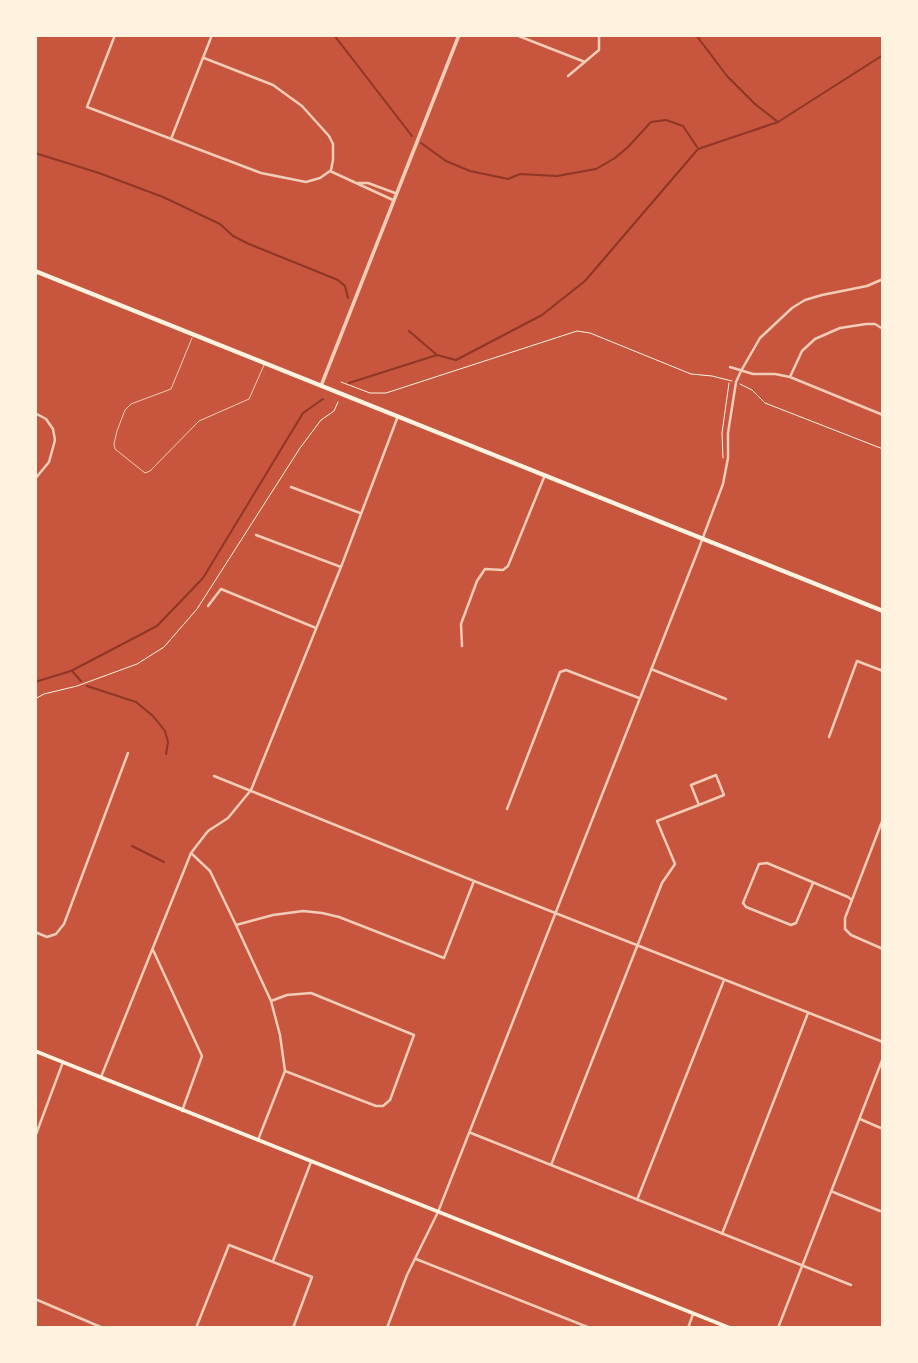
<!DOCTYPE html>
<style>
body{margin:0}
#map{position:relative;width:918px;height:1363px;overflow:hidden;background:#c8553d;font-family:"Libre Baskerville",serif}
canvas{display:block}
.frame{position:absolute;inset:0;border:37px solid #fff3e0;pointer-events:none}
</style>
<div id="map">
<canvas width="918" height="1363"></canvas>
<div class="frame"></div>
</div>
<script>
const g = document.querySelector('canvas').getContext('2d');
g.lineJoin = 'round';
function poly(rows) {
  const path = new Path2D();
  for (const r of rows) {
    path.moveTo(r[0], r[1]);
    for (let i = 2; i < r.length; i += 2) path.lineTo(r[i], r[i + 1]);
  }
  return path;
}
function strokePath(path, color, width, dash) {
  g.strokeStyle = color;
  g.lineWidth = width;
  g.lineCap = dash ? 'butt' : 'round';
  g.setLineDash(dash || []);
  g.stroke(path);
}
strokePath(poly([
 [334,35,412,136],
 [696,35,727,76,755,104,778,122],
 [421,143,446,161,470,171,508,179,520,174,557,176,596,169,615,158,628,147,651,122,666,120,683,126,697,147],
 [35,153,99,173,163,197,220,224,233,236,249,244,338,280,345,286,348,298],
 [409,331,437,355],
 [349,383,437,355,456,360,542,315,585,281,698,149,778,122,883,55],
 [72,671,81,681],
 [35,682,71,671,157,626,203,578,303,413,323,399],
 [87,686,136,702,153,716,165,731,168,742,166,754],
 [132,846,164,862]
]), '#8f3625', 2);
strokePath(poly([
 [341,382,370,393,386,393,577,331,590,333,691,374,712,376,732,381],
 [740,384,752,390,765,403,883,449],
 [723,458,722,433,729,383],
 [35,699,44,694,77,686,137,664,164,647,197,609,300,448,321,420,334,411,338,402]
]), '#fff3e0', 1);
strokePath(poly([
 [192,338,171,389,131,404,125,410,117,431,114,444,115,449,145,473,150,471,199,421,249,399,264,365]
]), '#f1ccb7', 1);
strokePath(poly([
 [115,35,87,107,261,173,306,182,320,178,330,171,393,200],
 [516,35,585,62],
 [204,58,273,85,302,106,329,136,333,144,333,160,331,170],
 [568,76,599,50,599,35],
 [171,139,212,35],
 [358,183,368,183,395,193],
 [730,367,753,374,775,374,790,377,883,415],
 [790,377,802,351,815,339,840,328,866,324,875,324,883,329],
 [35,413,46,419,53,429,55,440,49,462,35,479],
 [291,487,360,513],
 [256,535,341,567],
 [208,606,221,589,316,628],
 [462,646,461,624,477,581,485,569,503,570,508,566,545,475],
 [651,669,726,699],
 [829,737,857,661,883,671],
 [214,776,474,881,883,1042],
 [507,809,560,672,566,670,639,698],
 [883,819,845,918,845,929,851,935,883,949],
 [191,853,210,871,236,925,271,1001,280,1035,285,1071,258,1140],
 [813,883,796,923,791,925,746,907,743,903,759,864,767,863,848,897,852,900],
 [236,925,273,915,303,911,322,913,339,917,444,958,474,881],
 [35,932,47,937,56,934,64,924,128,753],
 [153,950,202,1056,182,1111],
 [271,1001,287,995,311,993,414,1035,390,1100,383,1106,376,1106,285,1071],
 [101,1077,191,853,208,831,228,818,251,790,341,567,398,416],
 [860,1119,883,1129],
 [471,1133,851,1285],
 [35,1137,63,1062],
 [551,1165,662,883,675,864,657,821,699,805,691,785,716,775,724,795,699,805],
 [833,1192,880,1211],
 [637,1200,724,980],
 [722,1234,808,1013],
 [416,1259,590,1328],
 [273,1261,311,1162],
 [35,1299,103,1328],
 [196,1328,229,1245,312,1277,293,1328],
 [387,1328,407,1275,438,1212,699,548,723,484,728,458,728,433,736,382,741,371,760,338,792,308,805,300,822,295,867,286,883,279],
 [688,1328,693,1314],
 [778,1328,883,1058]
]), '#f1ccb7', 2.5);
strokePath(poly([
 [321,386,459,35]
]), '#f1ccb7', 3.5);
strokePath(poly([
 [35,1051,730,1328]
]), '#fff3e0', 3.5);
strokePath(poly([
 [35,271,883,611]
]), '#fff3e0', 4.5);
</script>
